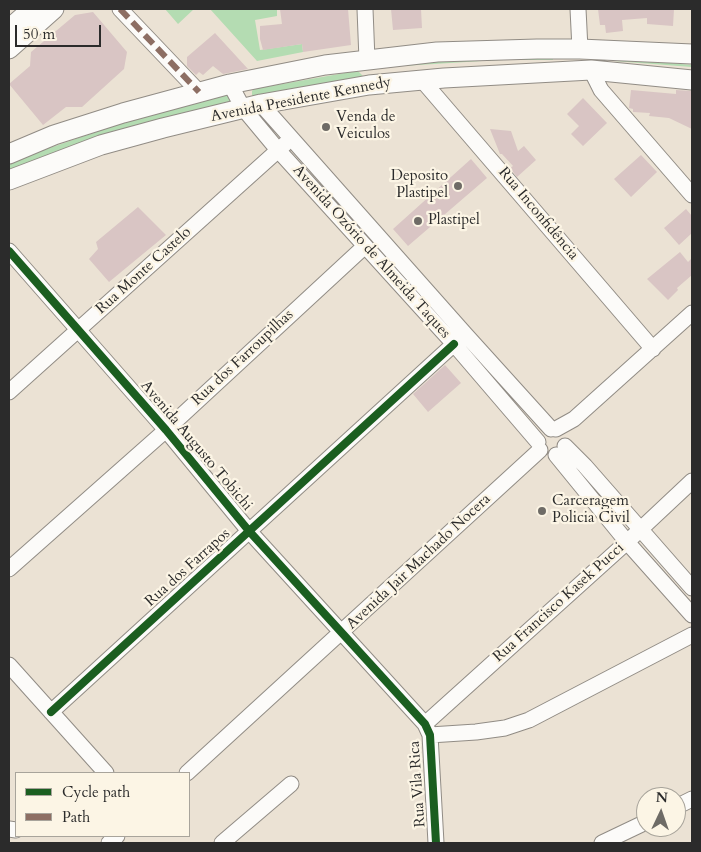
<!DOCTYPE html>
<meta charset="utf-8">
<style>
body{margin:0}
#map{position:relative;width:701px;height:852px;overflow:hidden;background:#ebe2d4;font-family:Cardo,serif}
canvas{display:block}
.frame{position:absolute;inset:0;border:10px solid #2b2b2b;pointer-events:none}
.legend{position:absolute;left:15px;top:772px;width:175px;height:65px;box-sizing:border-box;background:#fcf5e5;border:1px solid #a8a49b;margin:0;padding:6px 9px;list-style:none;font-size:15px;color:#2b2b2b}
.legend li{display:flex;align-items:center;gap:10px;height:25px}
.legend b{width:25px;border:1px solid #a8a49b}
.north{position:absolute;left:636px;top:787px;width:50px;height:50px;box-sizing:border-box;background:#fcf5e5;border:1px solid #a8a49b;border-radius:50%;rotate:3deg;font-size:14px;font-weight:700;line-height:20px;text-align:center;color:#2b2b2b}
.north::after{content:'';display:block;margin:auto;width:18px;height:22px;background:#6e6b66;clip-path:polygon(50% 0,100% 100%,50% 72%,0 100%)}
.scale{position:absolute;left:15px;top:25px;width:86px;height:22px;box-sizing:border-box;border:2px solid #2b2b2b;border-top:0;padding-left:6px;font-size:15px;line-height:18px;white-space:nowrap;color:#2b2b2b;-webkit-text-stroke:4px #fcf5e5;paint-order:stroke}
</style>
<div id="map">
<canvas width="701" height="852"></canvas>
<div class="frame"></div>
<ul class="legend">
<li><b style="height:6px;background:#1b5e20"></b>Cycle path</li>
<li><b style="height:6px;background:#8d6e63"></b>Path</li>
</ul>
<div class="north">N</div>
<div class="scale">50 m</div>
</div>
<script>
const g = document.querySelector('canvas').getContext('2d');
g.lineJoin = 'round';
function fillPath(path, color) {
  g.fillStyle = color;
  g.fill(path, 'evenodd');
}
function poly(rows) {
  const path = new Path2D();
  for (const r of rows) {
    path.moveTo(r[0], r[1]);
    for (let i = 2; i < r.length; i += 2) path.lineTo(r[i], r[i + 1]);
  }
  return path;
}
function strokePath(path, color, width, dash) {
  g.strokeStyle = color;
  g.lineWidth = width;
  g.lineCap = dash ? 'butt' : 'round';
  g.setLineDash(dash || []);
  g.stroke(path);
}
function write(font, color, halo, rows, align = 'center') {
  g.font = font + ' Cardo,serif';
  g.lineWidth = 4.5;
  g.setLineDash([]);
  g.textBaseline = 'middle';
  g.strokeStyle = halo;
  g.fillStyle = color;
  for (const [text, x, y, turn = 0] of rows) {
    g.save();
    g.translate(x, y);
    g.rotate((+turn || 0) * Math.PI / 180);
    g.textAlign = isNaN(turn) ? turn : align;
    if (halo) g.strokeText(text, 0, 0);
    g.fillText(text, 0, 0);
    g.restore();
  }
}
fillPath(poly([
 [165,9,194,9,178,24],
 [210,9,277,9,277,16,255,20,260,50,302,44,303,52,257,61],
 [552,56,553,60,498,60,386,67,403,62],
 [615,58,692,65,692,67,614,61],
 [356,71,359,72,364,77,254,98,252,95,252,91,254,89],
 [224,95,230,96,231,103,9,176,9,162,116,125]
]), '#b4dcb2');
fillPath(poly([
 [280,9,348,9,351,45,303,52,302,44,263,50,260,39,260,26,282,24],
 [391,9,421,9,422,28,393,30],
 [598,9,674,9,673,26,647,24,647,18,622,20,623,31,606,33,605,25,600,25],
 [93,12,127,52,124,69,82,107,66,107,43,125,9,84,30,66,31,52,75,15],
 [215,33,248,69,223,74,213,66,203,75,199,72,196,75,187,66,187,57],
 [631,90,676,94,676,90,692,91,692,129,669,118,649,116,650,113,633,112,633,109,629,108],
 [583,98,607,123,583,146,571,134,579,126,567,114],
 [490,129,511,131,518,151,524,146,536,160,517,177,510,168,513,166,502,154,500,154],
 [641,155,657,172,631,197,614,179],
 [471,159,487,178,408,246,393,229],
 [138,207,166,235,109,282,89,259,98,249,96,242],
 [686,209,692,216,692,233,679,245,664,228],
 [680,252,688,262,692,258,692,275,677,288,678,290,668,300,647,279],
 [445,365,461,383,428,412,413,394]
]), '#d9c5c4');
const minor = poly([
 [120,9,199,92],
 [365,9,367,60],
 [578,9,580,49],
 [591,70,601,90,692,195],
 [422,80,653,349],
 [230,84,243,108,278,150,454,344,538,442],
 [261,104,465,334,551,429],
 [9,251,166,430,249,531,425,724,430,735,436,843],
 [9,392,285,144],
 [556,429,574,419,692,313],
 [565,446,585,466,692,588],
 [556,455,627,542,692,615],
 [9,569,166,430,365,246],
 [9,665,106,773],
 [51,712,454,344],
 [425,724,627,542,692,481],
 [430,735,476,732,505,728,529,720,692,635],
 [187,773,540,450],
 [676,807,692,799],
 [9,829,16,830],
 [109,843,117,836],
 [222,843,291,784],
 [602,843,646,822]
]);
const major = poly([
 [9,29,32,9],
 [9,49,54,9],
 [9,154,54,135,123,113,230,84,325,65,437,52,537,49,580,49,692,54],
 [9,180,101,145,163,128,261,104,369,85,444,78,591,70,692,80]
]);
strokePath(minor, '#918c85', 17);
strokePath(major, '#918c85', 21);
strokePath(minor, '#fcfbf9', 15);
strokePath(major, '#fcfbf9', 19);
strokePath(poly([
 [120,9,199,92]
]), '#8d6e63', 6, [12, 6]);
strokePath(poly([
 [9,251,166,430,249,531,425,724,430,735,436,843],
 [51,712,454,344]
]), '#1b5e20', 8);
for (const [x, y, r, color] of [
 [326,127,5,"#6e6b66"],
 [458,186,5,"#6e6b66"],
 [418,221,5,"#6e6b66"],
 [542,511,5,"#6e6b66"]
]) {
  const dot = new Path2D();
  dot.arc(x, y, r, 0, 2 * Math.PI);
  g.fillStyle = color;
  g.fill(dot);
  strokePath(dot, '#fcf5e5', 2);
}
write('15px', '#2b2b2b', '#fcf5e5', [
 ["Avenida Presidente Kennedy",301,100,-11],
 ["Rua Inconfidência",538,214,50],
 ["Avenida Ozório de Almeida Taques",371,252,48],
 ["Rua Monte Castelo",144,271,-42],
 ["Rua dos Farroupilhas",243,358,-43],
 ["Avenida Augusto Tobichi",196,446,50],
 ["Avenida Jair Machado Nocera",419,562,-43],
 ["Rua dos Farrapos",188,568,-42],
 ["Rua Francisco Kasek Pucci",559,603,-42],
 ["Rua Vila Rica",418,784,-94]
]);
write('15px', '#2b2b2b', '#fcf5e5', [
 ["Venda de",336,118],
 ["Veiculos",336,135],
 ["Deposito",448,177,"right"],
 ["Plastipel",448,194,"right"],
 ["Plastipel",428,221],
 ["Carceragem",552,502],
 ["Policia Civil",552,519]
], 'left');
</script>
